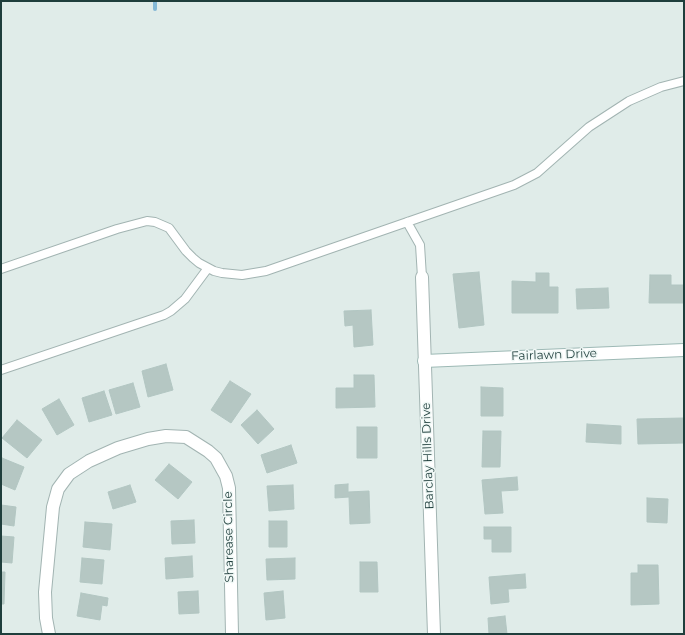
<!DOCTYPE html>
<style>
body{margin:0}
#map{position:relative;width:685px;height:635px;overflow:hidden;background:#e0ece9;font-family:Montserrat,sans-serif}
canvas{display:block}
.frame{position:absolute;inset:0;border:2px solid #1f3e3c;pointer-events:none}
</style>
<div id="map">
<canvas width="685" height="635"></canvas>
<div class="frame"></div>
</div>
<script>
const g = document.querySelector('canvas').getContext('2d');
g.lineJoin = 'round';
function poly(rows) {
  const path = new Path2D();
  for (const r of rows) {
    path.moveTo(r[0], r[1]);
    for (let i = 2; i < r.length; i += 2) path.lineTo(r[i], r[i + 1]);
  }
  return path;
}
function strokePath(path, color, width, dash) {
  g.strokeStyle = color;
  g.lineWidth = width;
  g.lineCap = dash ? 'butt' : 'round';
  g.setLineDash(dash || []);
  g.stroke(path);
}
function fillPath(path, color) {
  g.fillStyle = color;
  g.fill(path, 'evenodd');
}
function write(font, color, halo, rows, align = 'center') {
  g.font = font + ' Montserrat,sans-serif';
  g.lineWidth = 3;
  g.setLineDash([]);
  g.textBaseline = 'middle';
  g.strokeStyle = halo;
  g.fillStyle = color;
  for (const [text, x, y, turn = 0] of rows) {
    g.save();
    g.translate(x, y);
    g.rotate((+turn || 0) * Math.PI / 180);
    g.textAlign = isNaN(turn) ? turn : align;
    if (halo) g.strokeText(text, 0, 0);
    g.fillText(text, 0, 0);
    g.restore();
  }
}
strokePath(poly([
 [155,9,155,1]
]), '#83b8d6', 4);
const building = poly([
 [479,272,484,325,459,328,453,274,479,272],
 [536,273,549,273,549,287,558,287,558,313,512,313,512,281,536,282,536,273],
 [650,275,671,275,671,285,684,285,684,303,649,303,650,275],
 [608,288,609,308,577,309,576,289,608,288],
 [371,310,373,345,354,347,353,325,345,326,344,311,371,310],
 [166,364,173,390,148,397,142,371,166,364],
 [354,375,374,375,375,407,336,408,336,388,354,388,354,375],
 [230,381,251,394,231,423,211,410,230,381],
 [133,383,140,407,116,414,109,390,133,383],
 [481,387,503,388,503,416,481,416,481,387],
 [104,391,112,415,89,422,82,398,104,391],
 [59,399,74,425,57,435,42,409,59,399],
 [257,410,274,429,258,444,241,425,257,410],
 [684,418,684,443,638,444,637,419,684,418],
 [17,420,42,440,27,458,2,438,17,420],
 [587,424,621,426,621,444,586,442,587,424],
 [357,427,377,427,377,458,357,458,357,427],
 [483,431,501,431,500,467,482,467,483,431],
 [291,445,297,463,267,473,261,455,291,445],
 [2,458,24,467,15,490,1,484,2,458],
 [169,464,192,482,178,499,155,480,169,464],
 [517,477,518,490,501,491,503,513,485,514,482,480,517,477],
 [348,484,348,492,369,491,370,523,350,524,349,497,335,498,335,485,348,484],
 [130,485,136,502,113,509,108,492,130,485],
 [293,485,294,509,269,511,267,486,293,485],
 [647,498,668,499,667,523,647,522,647,498],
 [1,505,16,507,14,526,1,524,1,505],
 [194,520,195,543,172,544,171,521,194,520],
 [269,521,287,521,287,547,269,547,269,521],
 [85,522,112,524,110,550,83,547,85,522],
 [484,527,511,527,511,552,492,552,492,539,484,539,484,527],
 [1,536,14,537,12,563,1,562,1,536],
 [192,556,193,577,166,579,165,558,192,556],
 [82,558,104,560,102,584,80,582,82,558],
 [295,558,295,579,267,580,266,559,295,558],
 [360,562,377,562,378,592,360,592,360,562],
 [638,565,658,565,659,604,631,605,631,573,638,573,638,565],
 [1,572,5,572,4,604,1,604,1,572],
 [525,574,526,588,508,589,509,602,491,604,489,577,525,574],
 [198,591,199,613,179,614,178,592,198,591],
 [283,591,285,618,266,620,264,593,283,591],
 [81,593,108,598,107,606,102,605,100,620,77,616,81,593],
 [505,616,507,634,489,634,488,618,505,616]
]);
fillPath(building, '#b5c7c3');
strokePath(building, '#b2c6c2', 1);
const lane = poly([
 [407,222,420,245,422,277],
 [1,269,117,229,147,221,155,222,169,228,186,251,193,258,199,263,214,271,222,273,242,275,266,271,514,185,537,173,589,127,629,101,661,87,684,81],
 [1,370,164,315,171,311,185,299,208,268]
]);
const street = poly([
 [422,277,434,634],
 [49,634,46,618,45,592,53,507,58,489,69,474,89,461,118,448,148,439,166,436,186,437,208,451,216,458,226,476,229,488,232,634]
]);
const secondary = poly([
 [424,361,684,350]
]);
strokePath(lane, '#a2b4b2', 10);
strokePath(street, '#a2b4b2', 14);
strokePath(secondary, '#9db9b5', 14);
strokePath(lane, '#fff', 8);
strokePath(street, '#fff', 12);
strokePath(secondary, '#fff', 12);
write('12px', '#1f3e3c', '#f0f8f6', [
 ["Fairlawn Drive",554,355,-2],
 ["Barclay Hills Drive",428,456,-92],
 ["Sharease Circle",229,537,-91]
]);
</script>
